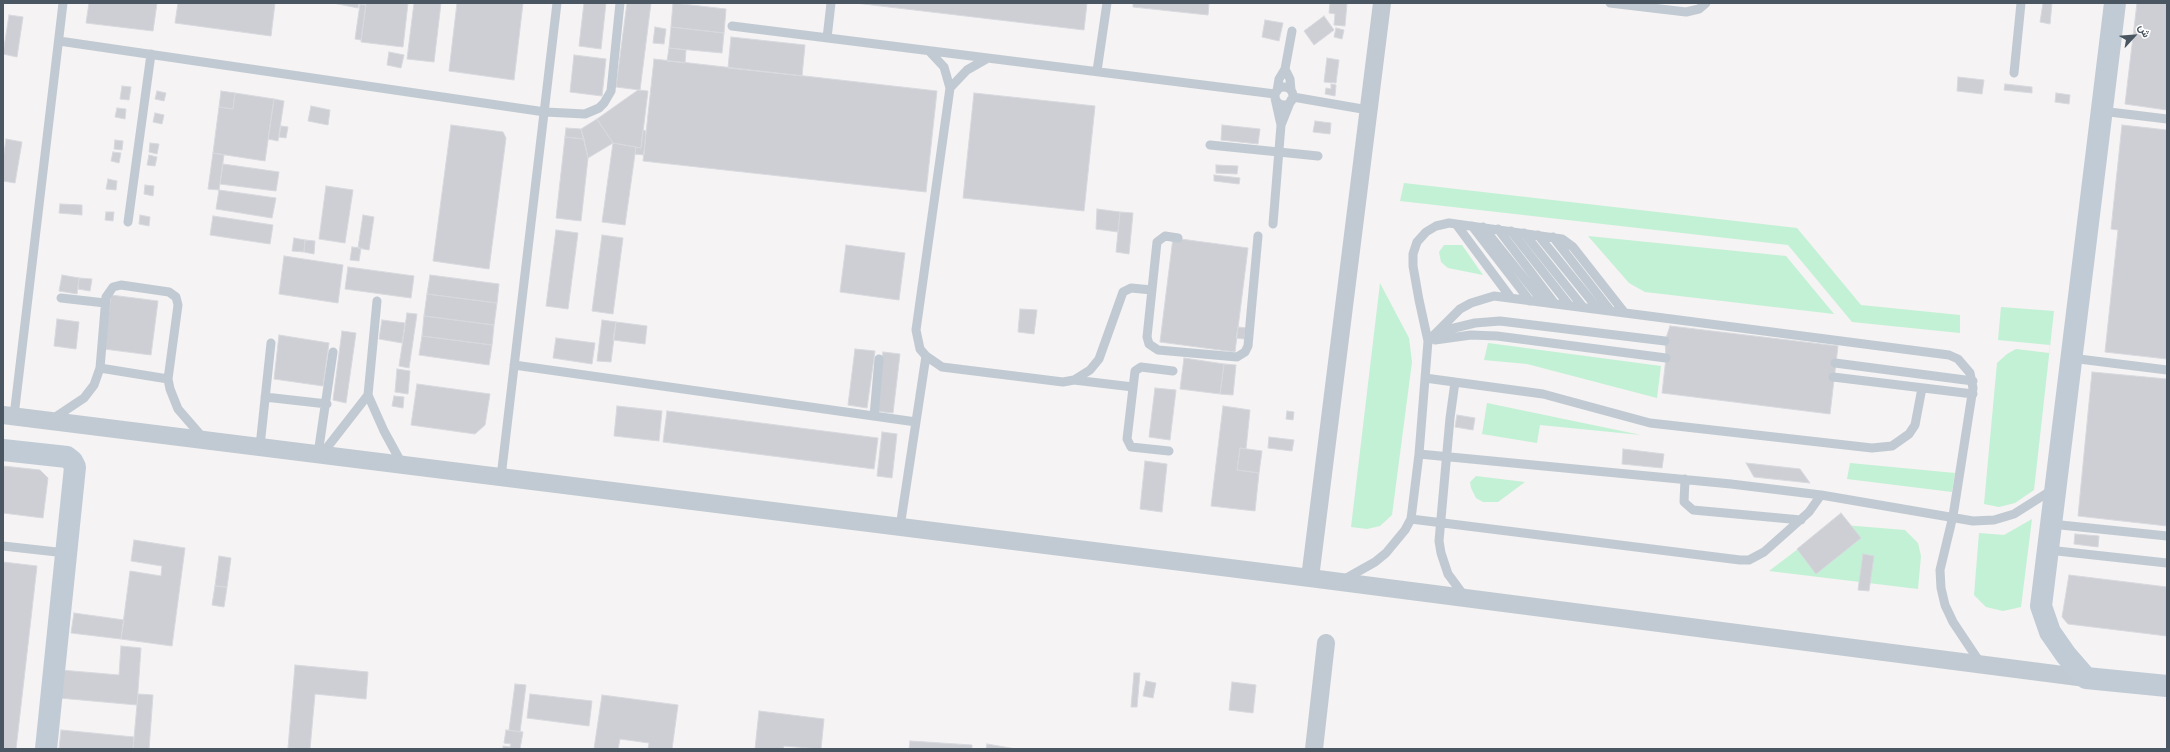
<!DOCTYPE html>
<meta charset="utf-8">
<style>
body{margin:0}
#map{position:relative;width:2170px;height:752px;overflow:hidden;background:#f5f3f3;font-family:"Asap Condensed",Vazirmatn,sans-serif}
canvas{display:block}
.frame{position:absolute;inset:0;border:4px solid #4a5661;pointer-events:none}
.north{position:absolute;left:2114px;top:16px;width:40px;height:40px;-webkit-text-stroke:3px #fff;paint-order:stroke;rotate:64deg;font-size:11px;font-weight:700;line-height:16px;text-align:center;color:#4a5661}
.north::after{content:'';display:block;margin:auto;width:14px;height:18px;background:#4a5661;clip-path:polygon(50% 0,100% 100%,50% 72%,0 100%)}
</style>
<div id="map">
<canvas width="2170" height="752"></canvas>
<div class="frame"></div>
<div class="north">ش</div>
</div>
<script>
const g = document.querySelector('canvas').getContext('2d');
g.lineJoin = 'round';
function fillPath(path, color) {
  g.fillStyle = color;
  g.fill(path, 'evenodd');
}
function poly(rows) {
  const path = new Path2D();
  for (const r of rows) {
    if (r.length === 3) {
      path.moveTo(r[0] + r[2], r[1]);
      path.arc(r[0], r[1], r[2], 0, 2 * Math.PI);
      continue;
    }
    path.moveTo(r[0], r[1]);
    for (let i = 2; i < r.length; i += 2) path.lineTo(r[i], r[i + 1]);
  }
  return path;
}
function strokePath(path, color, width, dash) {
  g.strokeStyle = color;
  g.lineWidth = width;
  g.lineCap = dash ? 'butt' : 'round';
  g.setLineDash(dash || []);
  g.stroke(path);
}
fillPath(poly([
 [1404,183,1797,228,1861,305,1960,315,1960,333,1852,322,1788,245,1400,201],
 [1588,236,1786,256,1834,314,1645,292,1629,283],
 [1444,245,1462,245,1483,275,1448,268,1441,262,1439,252],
 [1380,283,1409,338,1412,362,1392,515,1380,526,1367,529,1351,527],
 [2001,307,2054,311,2034,490,2015,503,1999,507,1984,504,1997,363,2007,354,2016,349,2049,353,2050,345,1998,340],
 [1488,343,1661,366,1657,398,1527,364,1484,360],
 [1487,403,1641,435,1540,425,1537,443,1482,434],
 [1850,463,1955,473,1952,492,1847,479],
 [1476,476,1525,482,1498,502,1483,502,1476,498,1471,488,1470,482],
 [2032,519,2021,607,2003,611,1986,607,1974,595,1979,533,2004,535],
 [1831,524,1905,530,1918,543,1921,556,1918,589,1769,571]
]), '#c3f1d5');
const building = poly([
 [89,3,157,3,153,31,86,23,89,3],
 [178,3,275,3,271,36,175,23,178,3],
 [333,3,359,3,358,8,333,3],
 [366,3,408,3,403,47,361,42,366,3],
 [414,3,441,3,434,62,407,59,414,3],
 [457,3,523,3,514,80,449,71,457,3],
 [584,3,606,3,601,49,579,46,584,3],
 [627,3,651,3,640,90,616,87,627,3],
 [673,3,726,9,724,33,671,27,673,3],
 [855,3,1087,3,1084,30,855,3],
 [1133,3,1209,3,1208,15,1133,7,1133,3],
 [1330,3,1347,3,1345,26,1334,25,1335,14,1329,13,1330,3],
 [2043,3,2052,3,2050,24,2040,22,2043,3],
 [2137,3,2167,3,2167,110,2125,104,2137,3],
 [360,4,366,5,361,40,355,39,360,4],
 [9,15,23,17,17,57,3,54,9,15],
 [1324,16,1334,30,1314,45,1304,31,1324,16],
 [1265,20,1283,23,1279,41,1262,37,1265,20],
 [655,27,666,29,664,44,653,43,655,27],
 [671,27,724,33,722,53,669,48,671,27],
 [1336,28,1344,30,1342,39,1334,37,1336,28],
 [731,37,805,45,802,76,728,68,731,37],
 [669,48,686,50,685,63,667,61,669,48],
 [389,52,404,55,401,68,387,65,389,52],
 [574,55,606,59,602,96,570,92,574,55],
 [1327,58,1339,60,1336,83,1324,82,1327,58],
 [654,59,937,91,926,192,643,161,654,59],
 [1958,77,1984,80,1982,94,1957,91,1958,77],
 [1331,84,1336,85,1335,96,1325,94,1326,88,1331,89,1331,84],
 [2005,84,2032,87,2032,93,2004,90,2005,84],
 [122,86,131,87,129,100,120,99,122,86],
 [638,90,648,91,641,148,613,143,597,119,638,90],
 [157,91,166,93,164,101,155,99,157,91],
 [221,91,235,93,233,109,219,107,221,91],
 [235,93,274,99,265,161,213,153,219,107,233,109,235,93],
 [974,93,1095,106,1084,211,963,198,974,93],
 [2056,93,2070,95,2069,104,2055,102,2056,93],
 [274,99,284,101,278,141,268,139,274,99],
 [311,106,330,110,328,125,308,121,311,106],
 [117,108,126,109,125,119,115,117,117,108],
 [155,113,164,115,162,124,153,122,155,113],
 [597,119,613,143,588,158,581,129,597,119],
 [1315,121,1331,123,1330,134,1313,132,1315,121],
 [451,125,503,132,506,138,489,269,433,261,451,125],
 [1222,125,1260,129,1258,144,1221,140,1222,125],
 [2122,125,2167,130,2167,359,2105,352,2118,230,2111,229,2122,125],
 [281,126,288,127,286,138,279,137,281,126],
 [566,128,581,129,584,139,565,137,566,128],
 [643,130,646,131,644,155,635,154,636,147,641,148,643,130],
 [565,137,584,139,588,158,581,221,556,218,565,137],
 [6,139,22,142,15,183,3,181,3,160,6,139],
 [115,140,123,141,122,150,114,149,115,140],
 [150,143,159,144,157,154,149,152,150,143],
 [613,143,636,147,625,225,602,222,613,143],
 [113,152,121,153,119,163,111,161,113,152],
 [213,153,224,155,219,190,208,189,213,153],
 [149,155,157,157,155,166,147,165,149,155],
 [223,164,279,172,276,191,220,184,223,164],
 [1216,165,1238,166,1237,174,1216,173,1216,165],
 [1214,175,1240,178,1239,184,1214,181,1214,175],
 [108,179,117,181,116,190,106,189,108,179],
 [145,185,154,186,153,196,144,194,145,185],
 [326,186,353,190,345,243,319,239,326,186],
 [219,190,276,198,272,218,216,209,219,190],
 [60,204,82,205,82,215,59,213,60,204],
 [1097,209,1120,212,1118,232,1096,229,1097,209],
 [106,212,114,212,113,221,105,220,106,212],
 [1120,212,1133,213,1129,254,1116,252,1120,212],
 [140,215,150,217,149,226,139,224,140,215],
 [363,215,374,217,369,250,358,248,363,215],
 [213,216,273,225,270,244,210,235,213,216],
 [556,230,578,233,568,309,546,306,556,230],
 [602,235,623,238,613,314,592,311,602,235],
 [294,238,305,240,304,252,292,251,294,238],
 [1173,238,1248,248,1235,352,1160,342,1173,238],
 [305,240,315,241,314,254,304,252,305,240],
 [846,245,905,253,899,300,840,292,846,245],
 [352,247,361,248,359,261,350,260,352,247],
 [284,256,343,265,338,303,279,294,284,256],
 [348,267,414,276,411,298,345,289,348,267],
 [62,275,79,278,77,294,59,291,62,275],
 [430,275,499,284,497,303,427,294,430,275],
 [79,278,92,279,90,291,78,289,79,278],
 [427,294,497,303,494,325,424,316,427,294],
 [111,295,158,301,151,355,104,349,111,295],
 [1020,309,1037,310,1034,334,1018,332,1020,309],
 [407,313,417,314,409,368,399,366,407,313],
 [424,316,494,325,492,345,422,336,424,316],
 [57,319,79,322,76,349,54,346,57,319],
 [382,320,405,323,402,343,379,339,382,320],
 [602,320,616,322,611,362,597,361,602,320],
 [616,322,647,326,645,344,613,340,616,322],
 [1670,326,1838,346,1830,414,1662,393,1666,358,1665,341,1670,326],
 [1238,327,1246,328,1244,339,1236,338,1238,327],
 [342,331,356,333,346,403,333,400,342,331],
 [279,335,329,343,323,386,274,379,279,335],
 [422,336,492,345,489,365,419,355,422,336],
 [556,338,595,343,592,364,553,358,556,338],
 [855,349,875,351,867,408,848,405,855,349],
 [883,352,900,354,893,413,875,411,883,352],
 [1184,358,1224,364,1220,394,1180,389,1184,358],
 [1224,364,1236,365,1233,395,1220,394,1224,364],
 [397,369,410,371,408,394,395,392,397,369],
 [2092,372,2167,379,2167,526,2078,516,2092,372],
 [417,384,490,394,485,425,475,434,411,425,417,384],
 [1155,388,1176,390,1170,440,1149,437,1155,388],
 [394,396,404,397,403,408,392,406,394,396],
 [617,406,662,411,659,441,614,436,617,406],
 [1223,406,1250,410,1246,449,1240,448,1237,470,1259,473,1255,511,1211,506,1223,406],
 [667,411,878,438,874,469,663,442,667,411],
 [1287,411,1294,412,1293,420,1286,419,1287,411],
 [1457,415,1475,418,1473,430,1455,427,1457,415],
 [882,432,897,434,892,478,877,476,882,432],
 [1269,437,1294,440,1292,451,1268,448,1269,437],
 [1240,448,1262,451,1259,473,1237,470,1240,448],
 [1623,449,1664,454,1662,468,1622,464,1623,449],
 [1145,461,1167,464,1162,512,1140,509,1145,461],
 [1746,463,1800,469,1810,483,1754,477,1746,463],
 [3,466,40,470,48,478,43,518,3,513,3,466],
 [1841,513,1861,538,1816,574,1797,549,1841,513],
 [2075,534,2099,536,2098,547,2074,544,2075,534],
 [134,540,185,548,172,646,121,639,130,571,161,576,162,566,131,561,134,540],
 [1863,554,1874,556,1869,591,1858,590,1863,554],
 [219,556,231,558,227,587,215,586,219,556],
 [3,562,37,566,16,749,3,749,3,562],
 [2069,575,2167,587,2167,636,2068,624,2062,617,2069,575],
 [215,586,227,587,224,607,212,605,215,586],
 [74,613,124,620,121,639,71,633,74,613],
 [121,646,141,648,137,705,59,698,61,670,119,675,121,646],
 [295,665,368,672,366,699,315,694,310,749,288,748,295,665],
 [1134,673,1140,673,1137,707,1131,707,1134,673],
 [1146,681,1156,683,1153,698,1143,696,1146,681],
 [1232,682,1256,685,1253,713,1229,710,1232,682],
 [515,684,526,685,520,732,509,730,515,684],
 [138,694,153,695,149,749,133,749,138,694],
 [530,694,592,701,589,726,527,718,530,694],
 [602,695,678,705,672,749,648,749,649,743,620,739,618,749,594,749,602,695],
 [759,711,824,719,821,749,784,746,783,749,755,749,759,711],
 [61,730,134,737,133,749,59,749,61,730],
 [506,730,523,732,520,749,503,749,503,746,510,747,511,744,504,743,506,730],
 [910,741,972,745,972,749,909,749,910,741],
 [987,744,1016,749,986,749,987,744]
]);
fillPath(building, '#cdcfd5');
strokePath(building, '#d7d9de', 1);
strokePath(poly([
 [1610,3,1686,12,1699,9,1706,3],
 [732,26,1275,94],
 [827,38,831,3],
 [59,41,545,112,585,114,599,108,604,103,611,91,620,3],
 [929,51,944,67,950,88,916,330,920,349,926,356,942,367,1063,382,1074,380,1090,370,1099,359,1123,292,1131,288,1152,290],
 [1285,69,1290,79,1291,90],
 [1097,71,1107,3],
 [2014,73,2021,3],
 [1284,96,9],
 [950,88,967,70,988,58],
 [1277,91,1279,79,1285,69,1292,31],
 [1293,97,1368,110],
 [1275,98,1281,125],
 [2101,111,2167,119],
 [1210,145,1318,156],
 [128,222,151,54],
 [1273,224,1281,125,1291,100],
 [1456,224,1511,298],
 [1472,226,1530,301],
 [1483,227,1543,302],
 [1498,229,1555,304],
 [1511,231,1569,305],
 [1524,233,1583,307],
 [1538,235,1598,309],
 [1553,237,1610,310],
 [1178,238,1165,236,1157,242,1147,337,1149,344,1158,350,1237,357,1245,352,1248,346,1258,236],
 [61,298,105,303],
 [377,301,368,395,384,431,402,464],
 [1434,338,1450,329,1475,323,1500,321,1665,341],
 [1435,340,1471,335,1497,336,1666,358],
 [1428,341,1460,309,1471,303,1494,296,1949,355,1958,359,1970,373,1973,388,1953,516,1940,570,1941,588,1945,605,1953,622,1981,664],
 [2071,358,2167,370],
 [1835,363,1973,381],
 [514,365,916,422],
 [100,368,168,379],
 [1833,377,1973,394],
 [1425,378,1543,394,1650,423,1872,448,1892,446,1909,434,1915,425,1922,388],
 [1074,380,1133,387],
 [1455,382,1450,418,1439,541,1441,553,1448,574,1465,597],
 [265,397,327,404],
 [14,416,63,3],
 [874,416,879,359],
 [51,420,84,398,94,385,100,368,106,297,113,287,121,285,169,292,176,297,178,305,168,379,170,389,178,409,204,439],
 [260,446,271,343],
 [1169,451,1131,447,1127,439,1135,371,1141,367,1173,371],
 [318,454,333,352],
 [322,454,368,395],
 [1419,454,1731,484,1821,495,1973,521,1994,520,2014,514,2052,490],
 [501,477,557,3],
 [1685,479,1684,502,1693,510,1801,520],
 [1411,519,1740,560,1749,560,1764,552,1809,512,1821,495],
 [2051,524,2167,536],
 [900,527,926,356],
 [3,546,66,553],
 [2048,550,2167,563],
 [1343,580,1375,562,1386,553,1405,530,1411,519,1419,454,1428,341,1419,300,1413,266,1413,254,1417,242,1426,232,1436,226,1449,223,1562,239,1573,247,1624,312]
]), '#c1cad2', 9);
strokePath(poly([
 [3,415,1310,578,2086,678],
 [1310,578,1382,3],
 [1314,749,1326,643]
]), '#c1cad2', 18);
strokePath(poly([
 [2115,3,2041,606,2050,632,2066,655,2086,678,2167,686],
 [3,450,67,457,72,461,75,467,46,749]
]), '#c1cbd6', 22);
</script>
